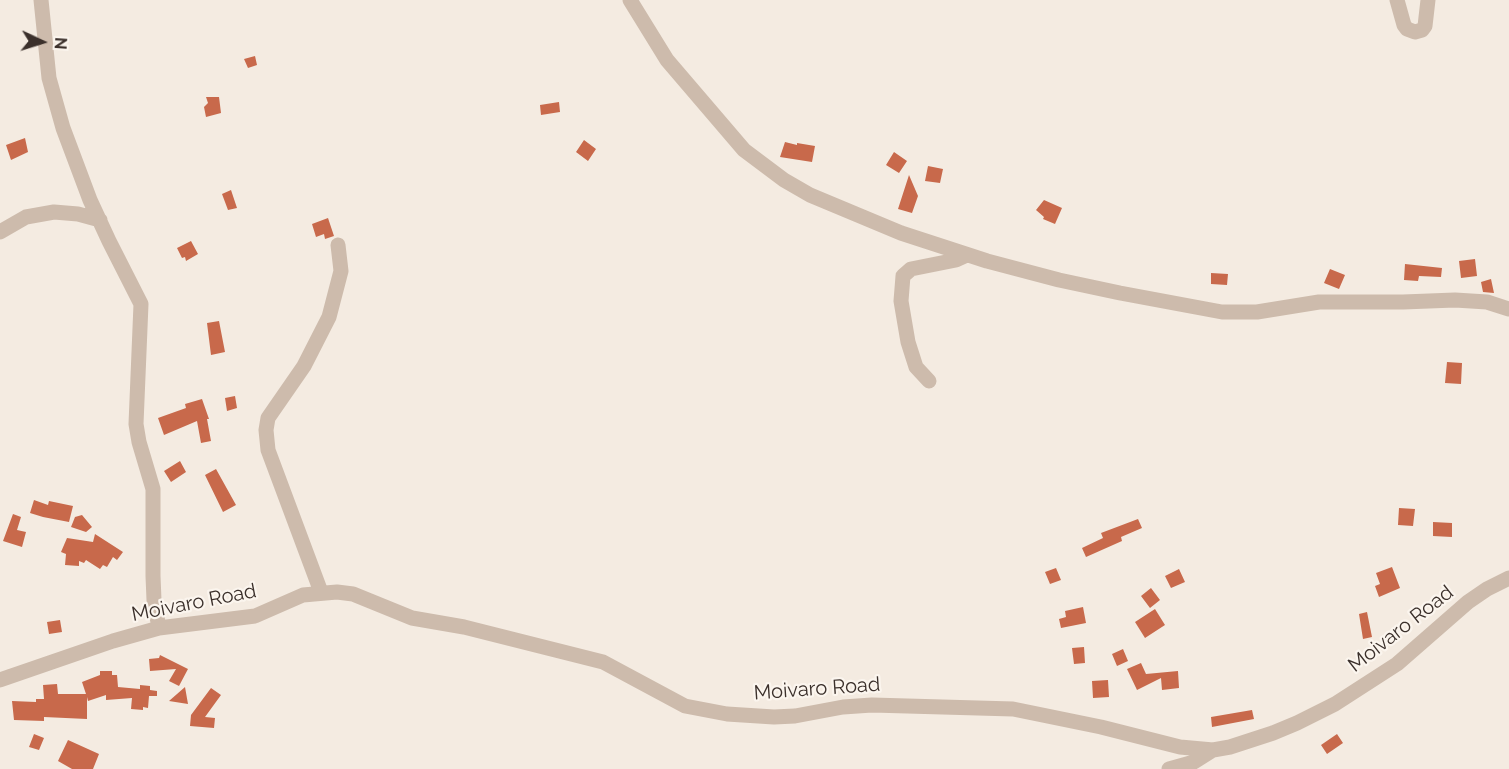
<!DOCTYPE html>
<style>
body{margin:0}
#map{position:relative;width:1509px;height:769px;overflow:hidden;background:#f4ebe1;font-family:Raleway,sans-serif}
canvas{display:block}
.north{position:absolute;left:12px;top:12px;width:60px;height:60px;-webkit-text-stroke:4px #fbf5ee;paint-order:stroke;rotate:94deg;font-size:16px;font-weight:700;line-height:24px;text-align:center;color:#3b302b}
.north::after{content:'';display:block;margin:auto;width:21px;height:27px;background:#3b302b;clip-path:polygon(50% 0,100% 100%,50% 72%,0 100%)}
</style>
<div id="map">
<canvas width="1509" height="769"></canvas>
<div class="north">N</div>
</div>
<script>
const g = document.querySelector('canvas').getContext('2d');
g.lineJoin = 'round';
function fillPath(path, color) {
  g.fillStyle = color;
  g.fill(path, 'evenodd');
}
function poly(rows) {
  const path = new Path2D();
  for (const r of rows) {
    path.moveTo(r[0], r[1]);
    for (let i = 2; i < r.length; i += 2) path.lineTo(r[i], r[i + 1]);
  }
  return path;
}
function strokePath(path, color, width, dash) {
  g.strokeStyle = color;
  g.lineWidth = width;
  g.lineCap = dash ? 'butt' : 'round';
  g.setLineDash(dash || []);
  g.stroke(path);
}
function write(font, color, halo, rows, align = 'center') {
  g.font = font + ' Raleway,sans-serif';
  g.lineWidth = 4.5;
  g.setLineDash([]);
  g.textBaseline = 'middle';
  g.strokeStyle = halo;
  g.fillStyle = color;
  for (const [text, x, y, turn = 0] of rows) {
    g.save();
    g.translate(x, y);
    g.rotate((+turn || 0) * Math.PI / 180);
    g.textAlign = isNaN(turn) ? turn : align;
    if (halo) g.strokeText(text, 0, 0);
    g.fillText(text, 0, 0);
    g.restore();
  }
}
fillPath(poly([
 [255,56,257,65,248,68,244,59],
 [206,97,219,97,221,113,206,117,204,107,208,103],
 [559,102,560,112,541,115,540,105],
 [25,138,28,152,11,160,6,145],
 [584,140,596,149,588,161,576,152],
 [785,142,797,145,797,143,815,146,812,162,780,157],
 [894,152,907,161,899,173,886,165],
 [928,166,943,169,940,183,925,181],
 [909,175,918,196,912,213,898,209],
 [231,190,237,208,228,210,222,194],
 [1044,200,1062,208,1055,224,1043,219,1044,217,1036,210],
 [328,218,334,236,325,239,324,234,316,237,312,224],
 [191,241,198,254,186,261,185,257,182,258,177,248],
 [1475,259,1477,276,1461,278,1459,261],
 [1405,264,1442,268,1441,277,1419,276,1418,281,1404,280],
 [1330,269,1345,275,1339,289,1324,283],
 [1211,273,1228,274,1227,285,1211,284],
 [1491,279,1494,293,1483,292,1481,282],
 [219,321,225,352,211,355,207,323],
 [1447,362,1462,363,1461,384,1445,383],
 [235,396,237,408,227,411,225,398],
 [202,399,209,419,207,419,211,441,201,443,197,421,164,435,158,418,186,408,185,404],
 [180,461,186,472,171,482,164,471],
 [216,469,236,505,223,512,205,475],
 [34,500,48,505,49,501,73,506,69,522,43,517,30,513],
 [1399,508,1415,509,1413,526,1398,525],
 [13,514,21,517,17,530,26,532,22,547,3,541],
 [82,515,92,527,86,532,71,527,75,517],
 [1138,519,1142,528,1121,537,1122,541,1086,557,1082,548,1103,538,1101,533],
 [1433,522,1452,523,1452,537,1433,536],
 [95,534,123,552,117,560,113,557,107,567,103,565,100,569,86,560,84,563,79,561,79,566,65,565,66,554,61,552,67,538,93,542],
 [1392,567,1400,588,1379,597,1375,586,1380,584,1376,573],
 [1056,568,1061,580,1050,584,1045,572],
 [1179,569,1185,582,1171,588,1165,576],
 [1151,588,1160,600,1150,608,1141,596],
 [1083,607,1086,623,1061,628,1059,619,1066,617,1065,611],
 [1155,609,1165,625,1145,638,1135,622],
 [1367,612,1372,637,1363,639,1359,614],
 [60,620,62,632,49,634,47,622],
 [1084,647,1085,663,1074,664,1072,648],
 [1123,649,1128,661,1117,666,1112,654],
 [160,655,188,669,179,686,169,681,176,669,150,671,149,659,159,658],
 [1141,663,1146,674,1178,671,1179,688,1162,690,1161,678,1137,690,1127,669],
 [100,671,112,671,112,675,117,675,118,687,140,689,140,685,150,686,150,690,157,691,157,696,149,696,148,708,143,707,143,710,131,709,132,698,106,700,106,695,88,701,87,697,87,719,44,717,44,721,14,720,12,701,36,702,36,699,44,699,43,685,57,684,58,694,86,694,82,682,100,675],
 [1108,680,1109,697,1093,698,1092,681],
 [185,687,188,704,169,701],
 [211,688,221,695,205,717,215,718,214,728,190,726,191,715],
 [1252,710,1254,719,1212,727,1211,717],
 [34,734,44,738,39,750,29,747],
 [1337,734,1343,743,1327,754,1321,745],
 [68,740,99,754,93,769,72,769,58,761]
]), '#c8694b');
strokePath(poly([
 [41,0,49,78,63,128,90,200,109,241,141,304,136,424,139,442,153,489,153,576,154,600,159,628],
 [630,0,667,60,744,150,784,180,810,195,901,233,987,261,1059,280,1120,293,1222,312,1257,312,1319,302,1403,302,1455,300,1487,302,1509,309],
 [1397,0,1404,25,1407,29,1415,32,1422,30,1425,26,1428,0],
 [0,232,26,217,54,212,78,214,100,220],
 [929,381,916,367,908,342,901,301,903,276,911,269,956,260,967,255],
 [321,592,268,450,266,430,268,418,304,366,329,317,341,271,338,245],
 [0,680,113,641,159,628,255,616,303,595,337,592,353,594,412,618,464,627,603,662,685,706,727,714,774,717,795,716,843,707,872,705,1013,709,1101,727,1180,747,1213,750,1230,747,1273,733,1297,723,1335,704,1397,664,1468,602,1487,589,1509,578],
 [1169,769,1194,762,1213,750]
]), '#cdbbac', 15);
write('20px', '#3b302b', '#fbf5ee', [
 ["Moivaro Road",194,603,-11],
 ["Moivaro Road",1401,629,-38],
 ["Moivaro Road",817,689,-4]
]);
</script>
